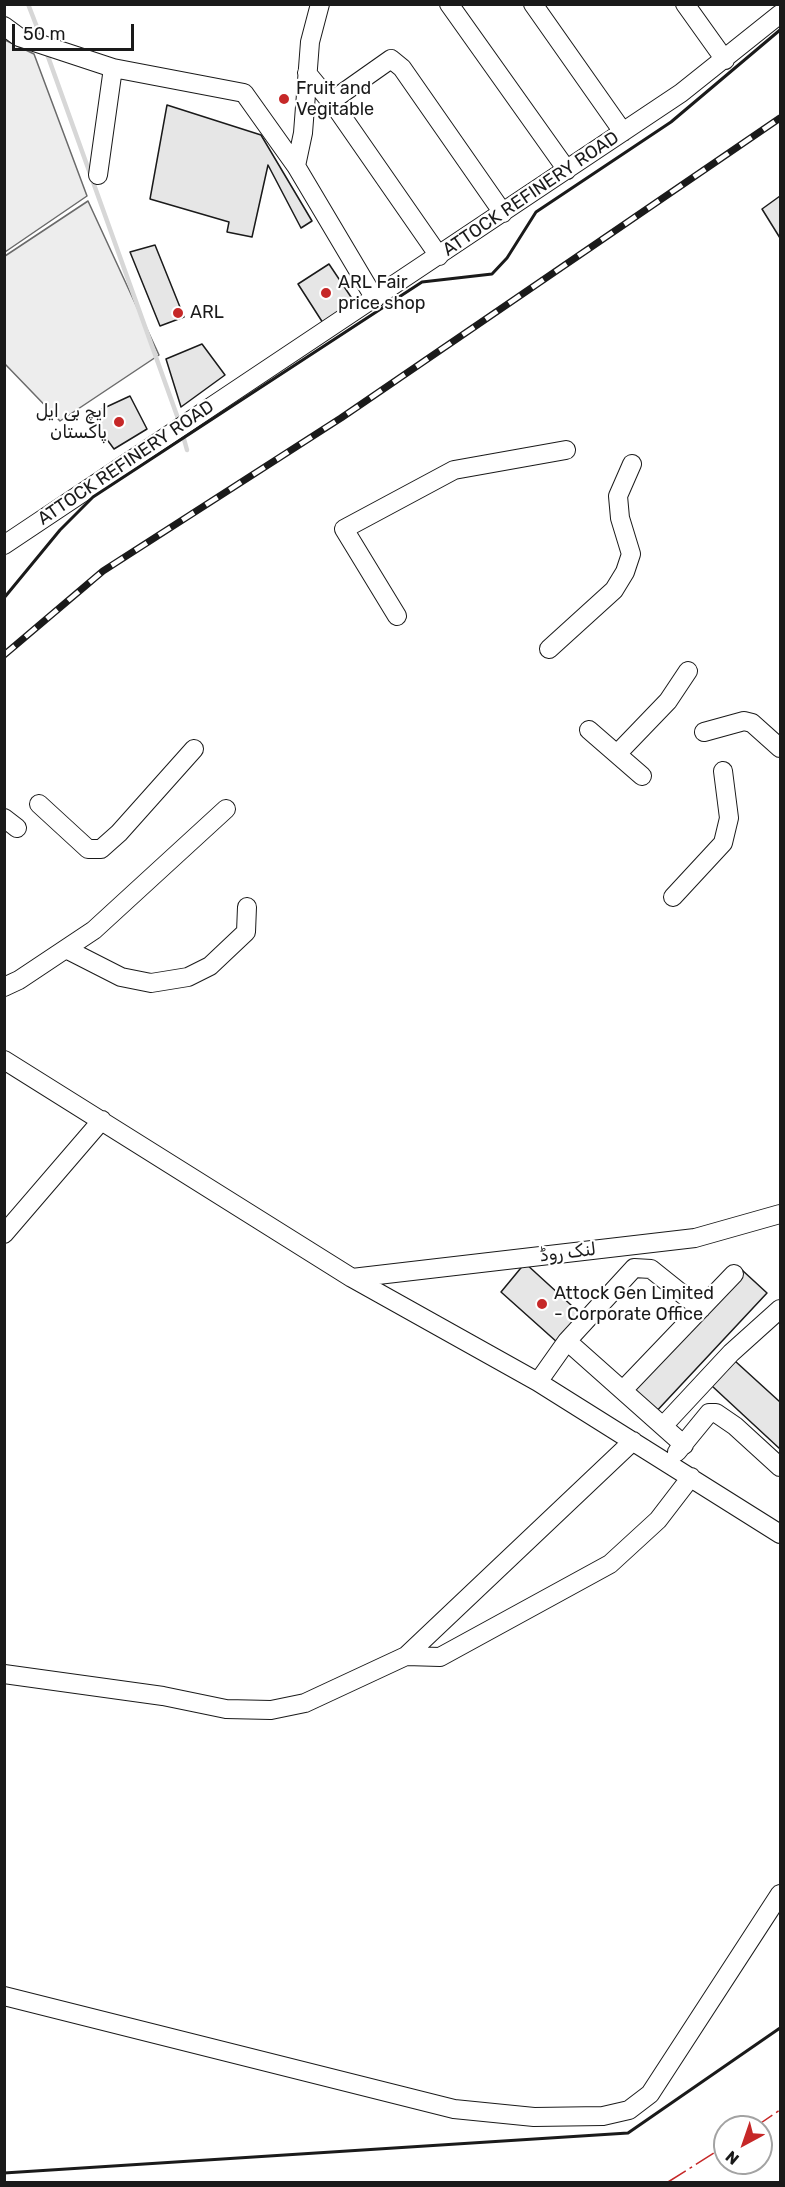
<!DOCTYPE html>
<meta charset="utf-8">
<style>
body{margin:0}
#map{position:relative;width:785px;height:2187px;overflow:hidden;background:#fff;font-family:Rubik,sans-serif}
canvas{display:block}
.frame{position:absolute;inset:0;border:6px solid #1a1a1a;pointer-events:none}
.north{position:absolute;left:713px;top:2115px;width:60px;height:60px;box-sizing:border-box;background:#fff;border:2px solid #a3a3a3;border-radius:50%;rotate:220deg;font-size:16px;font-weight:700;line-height:24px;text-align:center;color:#1a1a1a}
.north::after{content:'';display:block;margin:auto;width:21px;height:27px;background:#c62828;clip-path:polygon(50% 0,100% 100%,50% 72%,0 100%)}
.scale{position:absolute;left:12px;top:24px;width:122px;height:27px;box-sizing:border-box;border:3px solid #1a1a1a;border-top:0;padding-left:8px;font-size:18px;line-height:21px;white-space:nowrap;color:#1a1a1a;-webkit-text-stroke:4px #fff;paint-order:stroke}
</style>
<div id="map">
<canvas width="785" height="2187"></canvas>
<div class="frame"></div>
<div class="north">N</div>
<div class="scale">50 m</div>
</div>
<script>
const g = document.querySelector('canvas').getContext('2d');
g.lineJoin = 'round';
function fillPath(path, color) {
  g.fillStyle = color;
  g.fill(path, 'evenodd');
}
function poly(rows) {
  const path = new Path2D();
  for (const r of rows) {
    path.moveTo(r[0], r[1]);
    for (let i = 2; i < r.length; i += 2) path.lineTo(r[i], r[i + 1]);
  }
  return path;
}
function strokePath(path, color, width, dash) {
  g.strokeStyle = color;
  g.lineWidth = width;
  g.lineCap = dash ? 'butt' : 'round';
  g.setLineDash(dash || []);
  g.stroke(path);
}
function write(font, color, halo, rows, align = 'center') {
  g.font = font + ' Rubik,Vazirmatn,sans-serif';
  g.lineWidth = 4.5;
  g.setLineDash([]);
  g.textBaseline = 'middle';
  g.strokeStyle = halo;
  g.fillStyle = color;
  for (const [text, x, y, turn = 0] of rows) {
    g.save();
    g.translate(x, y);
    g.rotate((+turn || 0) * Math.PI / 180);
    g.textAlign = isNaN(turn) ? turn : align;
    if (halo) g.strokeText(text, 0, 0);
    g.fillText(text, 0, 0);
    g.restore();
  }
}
const built = poly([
 [5,40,34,54,87,196,5,252,5,40],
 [88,201,159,355,60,421,5,364,5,256,88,201]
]);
fillPath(built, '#ededed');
strokePath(built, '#6a6a6a', 1.5);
strokePath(poly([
 [28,4,42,40],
 [46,51,180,424],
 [182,432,187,450]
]), '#d7d7d7', 4.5);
const building = poly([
 [167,105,261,135,312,221,301,228,268,165,252,237,227,232,229,222,150,199,167,105],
 [780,196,780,238,762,209,780,196],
 [155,245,184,317,160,326,130,252,155,245],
 [329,264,355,303,323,323,298,284,329,264],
 [202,344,225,375,181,407,166,359,202,344],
 [130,396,147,429,114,449,89,415,130,396],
 [525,1263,583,1316,558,1343,501,1292,525,1263],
 [742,1270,767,1293,653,1415,629,1392,742,1270],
 [735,1361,780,1402,780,1449,712,1386,735,1361]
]);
fillPath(building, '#e6e6e6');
strokePath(building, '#1a1a1a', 1.5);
const minor = poly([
 [449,4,567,170],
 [533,4,623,132],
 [685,4,725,60],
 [4,26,19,37,113,68,244,93,296,166,375,299],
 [307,73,339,112,439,256],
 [330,102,391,59,402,68,503,213],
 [296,166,303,133,310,42,320,4],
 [98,175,113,68],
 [4,545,681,93,780,14],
 [397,616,344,529,454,470,566,450],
 [549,649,614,590,625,572,631,554,620,518,618,496,632,464],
 [589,730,642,776],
 [704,732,744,721,752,723,780,748],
 [617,754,668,701,688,671],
 [39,804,88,849,101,849,119,833,194,749],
 [4,818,17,828],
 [673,897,723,843,729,818,723,771],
 [66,949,121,977,151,983,188,977,210,966,246,932,247,907],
 [4,987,19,980,94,930,226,809],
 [4,1060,352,1278,538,1382,780,1534],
 [4,1234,102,1120],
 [352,1278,695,1238,780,1214],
 [567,1341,684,1445],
 [538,1382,567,1341,634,1268,651,1269,701,1309],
 [623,1390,734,1274],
 [663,1426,731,1353,780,1309],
 [677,1452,709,1413,716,1413,735,1426,780,1467],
 [406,1656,440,1657,610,1564,658,1520,691,1477],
 [4,1674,163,1696,226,1709,271,1710,305,1703,406,1656,633,1441],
 [4,1996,454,2109,534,2117,603,2116,629,2110,650,2094,780,1894]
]);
strokePath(minor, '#1a1a1a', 20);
strokePath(minor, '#fff', 18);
const rail = poly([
 [4,655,103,571,341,418,780,118]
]);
strokePath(rail, '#1a1a1a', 7);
strokePath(rail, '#fff', 4.5, [14]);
strokePath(poly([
 [4,598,60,530,93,497,422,282,492,274,507,258,536,212,671,122,780,30],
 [4,2173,628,2133,780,2028]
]), '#1a1a1a', 3);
strokePath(poly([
 [755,2127,780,2110],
 [668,2182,725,2146]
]), '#c62828', 1.5, [21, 4.5, 3, 4.5]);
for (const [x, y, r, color] of [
 [284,99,6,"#c62828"],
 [326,293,6,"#c62828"],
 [178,313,6,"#c62828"],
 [119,422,6,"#c62828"],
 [542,1304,6,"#c62828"]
]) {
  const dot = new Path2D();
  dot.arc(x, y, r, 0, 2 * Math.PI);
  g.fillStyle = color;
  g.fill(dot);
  strokePath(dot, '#fff', 2);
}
write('18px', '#1a1a1a', '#fff', [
 ["Fruit and",296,89],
 ["Vegitable",296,110],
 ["ARL Fair",338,283],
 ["price shop",338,304],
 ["ARL",190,313],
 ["ایچ بی ایل",107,412,"right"],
 ["پاکستان",107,433,"right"],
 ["Attock Gen Limited",554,1294],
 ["- Corporate Office",554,1315]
], 'left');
write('18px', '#1a1a1a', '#fff', [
 ["ATTOCK REFINERY ROAD",531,194,-34],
 ["ATTOCK REFINERY ROAD",126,463,-34],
 ["لنک روڈ",568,1253,-7]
]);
</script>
